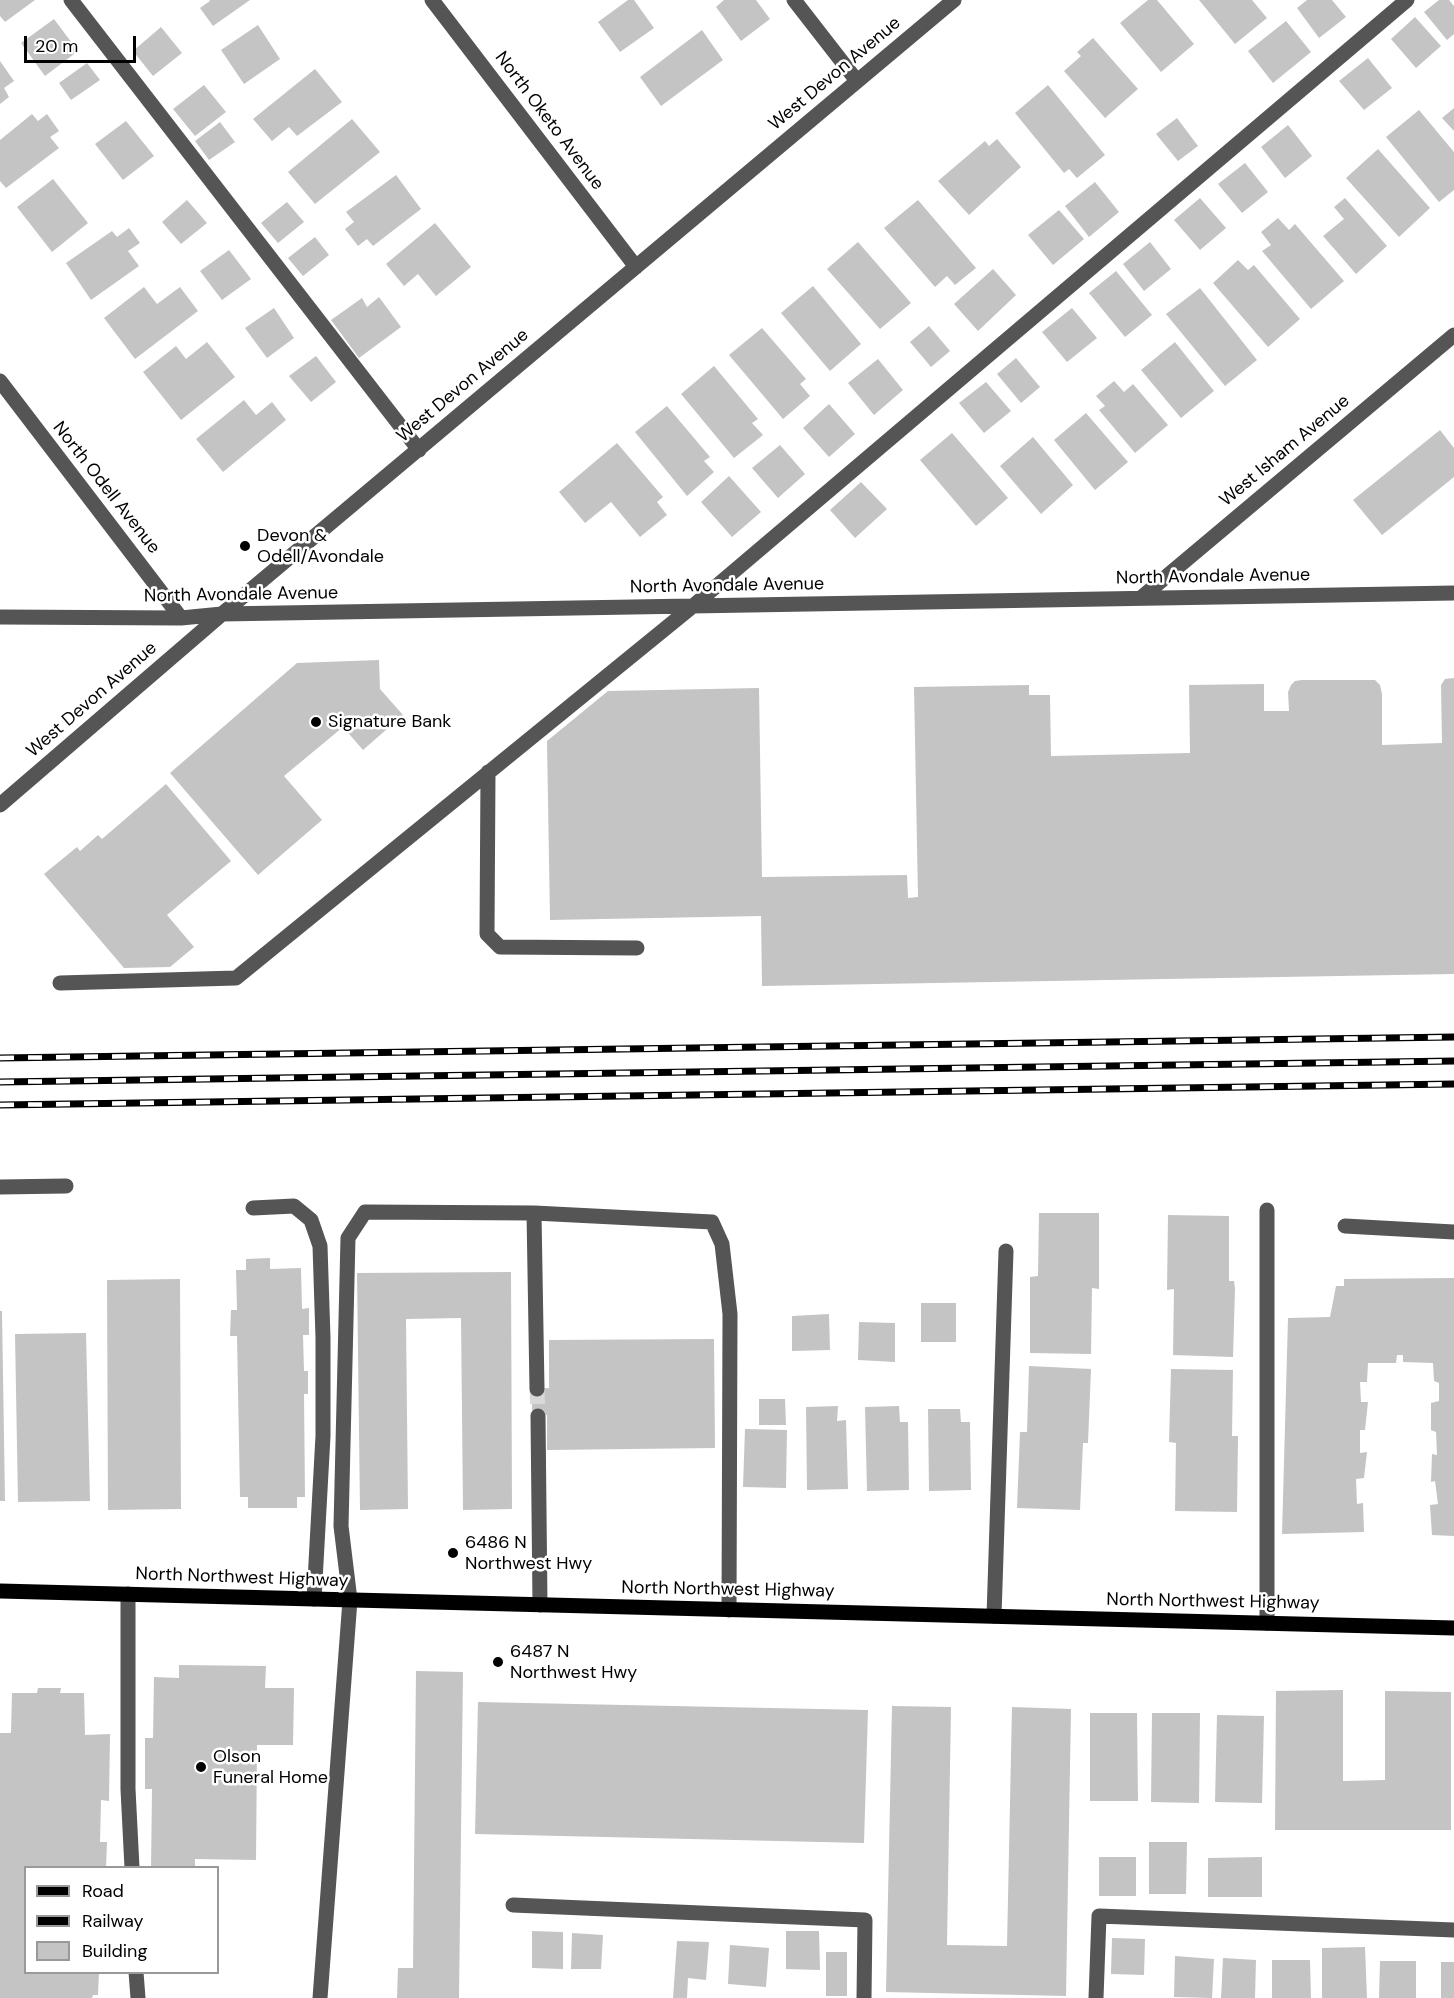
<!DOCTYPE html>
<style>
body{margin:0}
#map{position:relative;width:1454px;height:1998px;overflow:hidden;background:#fff;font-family:"DM Sans",sans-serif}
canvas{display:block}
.legend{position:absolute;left:24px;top:1866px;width:195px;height:108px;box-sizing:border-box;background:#fff;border:2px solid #999;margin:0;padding:8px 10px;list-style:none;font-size:18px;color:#000}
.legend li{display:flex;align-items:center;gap:12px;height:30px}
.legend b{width:30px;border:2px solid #999}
.scale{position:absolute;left:24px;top:36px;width:112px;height:27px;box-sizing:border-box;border:3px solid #000;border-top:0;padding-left:8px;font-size:18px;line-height:21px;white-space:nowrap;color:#000;-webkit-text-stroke:4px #fff;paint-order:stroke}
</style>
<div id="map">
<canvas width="1454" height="1998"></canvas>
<ul class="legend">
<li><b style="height:8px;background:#000"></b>Road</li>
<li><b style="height:8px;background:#000"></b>Railway</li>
<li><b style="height:16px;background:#c4c4c4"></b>Building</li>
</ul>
<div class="scale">20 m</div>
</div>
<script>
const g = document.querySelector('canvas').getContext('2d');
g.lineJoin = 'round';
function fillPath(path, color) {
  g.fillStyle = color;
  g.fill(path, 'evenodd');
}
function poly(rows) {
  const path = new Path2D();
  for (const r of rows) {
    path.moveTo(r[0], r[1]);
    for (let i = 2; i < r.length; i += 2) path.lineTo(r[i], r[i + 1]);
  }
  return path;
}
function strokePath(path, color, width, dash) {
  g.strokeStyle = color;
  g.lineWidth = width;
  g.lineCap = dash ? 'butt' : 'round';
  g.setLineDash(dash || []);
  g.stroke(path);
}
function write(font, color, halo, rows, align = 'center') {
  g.font = font + ' "DM Sans",sans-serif';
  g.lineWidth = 5;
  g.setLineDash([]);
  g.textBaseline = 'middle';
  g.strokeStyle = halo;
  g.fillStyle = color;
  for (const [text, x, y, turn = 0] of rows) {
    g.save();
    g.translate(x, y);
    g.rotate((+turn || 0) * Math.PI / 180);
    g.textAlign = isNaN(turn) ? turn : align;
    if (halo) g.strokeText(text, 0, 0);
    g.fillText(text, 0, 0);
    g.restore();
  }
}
fillPath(poly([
 [0,0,35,0,5,22,0,16],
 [209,0,250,0,213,26,200,8,210,1],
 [628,0,634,0,654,28,620,52,598,22],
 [724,0,756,0,770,19,741,41,716,7],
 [1148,0,1157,0,1194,44,1161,72,1120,23],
 [1199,0,1252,0,1267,18,1235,44],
 [1307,0,1332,0,1346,17,1319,38,1297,8],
 [1439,0,1449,0,1454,6,1454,34,1447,40,1424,12],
 [1415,17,1441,46,1416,68,1391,39],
 [54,19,78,51,45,76,21,43],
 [1286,21,1311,52,1273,83,1248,51],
 [258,25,280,59,244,84,221,50],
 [161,27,182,53,153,76,133,51],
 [702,30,723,60,661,106,640,77],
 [1093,38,1138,89,1105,118,1064,71,1081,56,1077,52],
 [1368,58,1392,88,1364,110,1339,81],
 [0,61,14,81,4,88,9,97,0,104],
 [87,63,100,80,71,100,59,83],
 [315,69,342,102,297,136,289,127,272,141,253,119],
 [204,85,226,112,195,136,173,109],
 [1048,85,1105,155,1077,178,1069,169,1064,173,1015,113],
 [1454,108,1454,131,1442,118],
 [1419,110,1454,152,1454,190,1439,202,1386,137],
 [32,114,38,121,47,114,59,131,50,137,59,148,6,188,0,181,0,140],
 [1177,118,1198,146,1178,161,1156,134],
 [352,119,380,152,315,204,288,172],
 [126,121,154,156,123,180,95,144],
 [220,122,235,142,209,160,195,141],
 [1288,125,1312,156,1285,178,1261,147],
 [997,139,1021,167,969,215,938,181,985,141,989,146],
 [1378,149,1430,208,1399,237,1346,178],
 [1245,163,1268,192,1242,213,1218,184],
 [396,175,421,209,373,246,367,239,358,246,345,229,354,222,346,212],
 [53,179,88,223,52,252,17,207],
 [1095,182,1119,212,1089,237,1065,206],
 [1200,198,1226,228,1200,250,1174,220],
 [1345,198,1387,246,1356,274,1323,236,1344,219,1334,207],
 [187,200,207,223,181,244,162,222],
 [918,200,976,268,955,285,947,276,935,287,884,228],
 [287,202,304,222,278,243,261,223],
 [1059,210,1084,239,1053,265,1028,235],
 [1278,218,1289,230,1295,224,1344,281,1311,309,1262,251,1271,245,1261,232],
 [435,223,471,267,436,296,418,274,404,286,386,264],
 [129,228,140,243,128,251,139,266,91,300,66,263,112,231,117,237],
 [315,237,329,255,303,276,288,258],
 [858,242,911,303,880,329,827,269],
 [1150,242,1171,269,1144,291,1123,264],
 [229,250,251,279,222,300,200,271],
 [1238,260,1248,270,1254,265,1300,319,1268,347,1213,283],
 [993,269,1016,295,978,331,954,304],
 [1116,271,1152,315,1125,337,1089,293],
 [813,286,861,344,830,371,781,313],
 [144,287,157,304,180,287,198,311,135,359,104,318],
 [1200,288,1257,360,1225,386,1166,314],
 [379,297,401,327,359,358,331,320,362,298,367,307],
 [274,308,294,338,267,358,245,328],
 [1072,308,1097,338,1067,362,1042,332],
 [929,326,950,351,931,367,910,342],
 [762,328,806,379,800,384,810,396,783,419,729,355],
 [207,342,235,377,181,420,143,372,176,346,186,359],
 [1175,342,1214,391,1181,418,1141,370],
 [316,356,336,382,311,402,289,376],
 [1016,358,1040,387,1021,403,997,374],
 [878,359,903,390,874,415,848,383],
 [714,366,758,419,752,423,763,435,734,458,681,394],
 [1114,381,1124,392,1133,384,1168,425,1135,453,1099,410,1105,406,1096,396],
 [986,382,1011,411,984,433,959,403],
 [244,400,256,415,272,402,286,420,223,472,196,439],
 [829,404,855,434,829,457,803,428],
 [667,406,710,457,704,461,714,472,687,496,635,432],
 [1086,413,1128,462,1095,490,1054,440],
 [1440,430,1454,448,1454,477,1382,535,1353,500],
 [952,433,1008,498,976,526,920,460],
 [1033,437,1073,485,1041,514,1000,466],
 [617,443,663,497,657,502,667,515,640,537,611,502,585,523,559,492],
 [780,445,805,474,778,498,752,468],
 [729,476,761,512,732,537,701,502],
 [861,482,887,509,855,538,830,510],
 [379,660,380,689,403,715,363,750,343,727,284,776,322,820,258,875,170,773,297,663],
 [1454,678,1454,974,762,986,761,916,550,920,547,741,608,691,759,688,762,877,907,875,908,898,918,897,914,687,1029,685,1029,695,1050,695,1051,756,1190,753,1189,685,1264,684,1264,711,1289,711,1288,692,1291,685,1295,681,1302,680,1375,680,1380,685,1382,694,1382,745,1442,743,1441,685,1445,679],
 [166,784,231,861,167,915,194,947,170,967,124,968,44,874,77,847,80,851,98,835,102,839],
 [1039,1213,1099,1213,1099,1289,1092,1288,1091,1354,1030,1353,1030,1277,1038,1276],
 [1168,1215,1229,1216,1229,1281,1234,1281,1235,1289,1233,1357,1173,1355,1174,1289,1167,1290],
 [270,1258,270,1269,301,1268,302,1309,309,1308,309,1335,303,1335,304,1371,308,1371,308,1394,304,1394,305,1497,297,1497,297,1508,248,1508,248,1497,240,1497,237,1336,230,1336,231,1310,237,1310,236,1270,246,1270,246,1259],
 [511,1272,512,1509,463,1510,461,1318,406,1319,408,1509,360,1510,357,1273],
 [1454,1278,1454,1536,1432,1535,1430,1505,1438,1504,1435,1481,1431,1482,1432,1454,1437,1455,1436,1432,1431,1430,1431,1403,1439,1401,1439,1383,1434,1381,1433,1363,1403,1362,1403,1355,1397,1355,1396,1363,1368,1363,1367,1382,1360,1382,1361,1402,1368,1402,1365,1430,1360,1430,1360,1453,1367,1452,1364,1478,1356,1479,1357,1504,1363,1503,1364,1532,1282,1534,1288,1318,1330,1317,1336,1286,1344,1286,1344,1279],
 [180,1279,181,1509,108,1510,107,1280],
 [921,1303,956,1303,956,1342,921,1342],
 [0,1311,2,1311,5,1501,0,1501],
 [829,1314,830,1350,792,1351,792,1316],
 [859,1322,895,1323,895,1362,858,1360],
 [86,1333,90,1501,18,1502,15,1334],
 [714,1339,715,1448,547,1450,547,1415,532,1416,532,1389,549,1388,549,1340],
 [1029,1366,1091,1369,1088,1443,1083,1443,1080,1510,1017,1508,1020,1432,1027,1432],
 [1171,1369,1233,1370,1232,1436,1238,1436,1237,1512,1175,1511,1176,1443,1169,1442],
 [759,1399,785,1399,786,1425,759,1425],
 [838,1406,837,1421,846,1420,848,1489,807,1490,806,1407],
 [899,1406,900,1422,908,1422,909,1490,867,1491,865,1407],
 [928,1409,960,1409,961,1422,970,1422,971,1490,929,1491],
 [745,1429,787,1430,786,1488,743,1487],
 [179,1665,266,1666,265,1688,294,1688,293,1745,257,1745,256,1860,195,1859,195,1868,151,1868,152,1789,145,1789,145,1738,153,1738,154,1677,179,1678],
 [416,1671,463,1672,459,1998,397,1998,398,1968,413,1968],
 [38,1688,61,1688,60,1693,84,1693,85,1735,110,1734,109,1801,101,1800,100,1842,107,1842,106,1868,26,1868,26,1972,99,1972,98,1995,93,1995,92,1998,0,1998,0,1733,11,1733,12,1693,37,1693],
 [1343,1690,1343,1781,1385,1780,1385,1691,1451,1692,1451,1830,1275,1830,1276,1691],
 [478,1702,868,1710,864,1843,475,1834],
 [892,1706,951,1707,947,1945,1007,1946,1012,1707,1071,1709,1066,1996,886,1992],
 [1090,1713,1137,1713,1138,1801,1090,1801],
 [1152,1713,1200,1713,1199,1803,1151,1802],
 [1217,1715,1264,1716,1262,1803,1215,1802],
 [1149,1842,1187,1842,1186,1894,1149,1894],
 [1099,1857,1136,1857,1136,1896,1099,1896],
 [1262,1857,1262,1897,1208,1897,1208,1858],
 [532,1931,563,1932,563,1969,532,1968],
 [786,1931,819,1931,820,1970,786,1969],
 [572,1933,603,1935,601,1969,571,1969],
 [1112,1938,1145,1939,1144,1975,1111,1974],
 [677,1941,709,1942,706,1980,688,1978,687,1998,673,1998],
 [730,1945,769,1948,766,1987,728,1984],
 [1365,1947,1367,1998,1322,1998,1322,1948],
 [826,1952,847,1952,847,1996,826,1996],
 [1175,1956,1214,1959,1212,1998,1174,1997],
 [1223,1958,1256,1960,1255,1998,1221,1998],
 [1272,1960,1310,1960,1311,1998,1272,1998],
 [1380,1961,1416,1961,1416,1998,1379,1998],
 [1441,1962,1454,1962,1454,1998,1441,1998]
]), '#c4c4c4');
strokePath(poly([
 [537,1389,538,1416]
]), '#d9d9d9', 15, [15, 8]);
strokePath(poly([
 [71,0,419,450],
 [432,0,636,267],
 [794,0,857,81],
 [0,381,181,618],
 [1142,597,1454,335],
 [0,617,181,618,222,614,1454,593],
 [488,772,487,934,500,947,637,948],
 [0,805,222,614,954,0],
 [60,983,236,978,693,606,1407,0],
 [0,1187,66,1186],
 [253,1208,294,1206,311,1220,320,1246,323,1338,323,1436,314,1599],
 [534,1213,712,1222,722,1244,730,1314,729,1610],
 [1345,1226,1454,1232],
 [538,1416,540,1605],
 [128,1594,128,1789,132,1868],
 [994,1616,1006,1251],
 [1267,1623,1267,1210],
 [513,1905,865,1920,864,1998],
 [136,1972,138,1998],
 [320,1998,350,1600,341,1526,348,1238,365,1212,534,1213,537,1389],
 [1096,1998,1099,1916,1454,1930]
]), '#555', 15);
strokePath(poly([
 [0,1591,1454,1628]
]), '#000', 15);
const rail = poly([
 [0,1058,1454,1037],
 [0,1082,1454,1061],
 [0,1105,1454,1084]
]);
strokePath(rail, '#000', 7);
strokePath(rail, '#fff', 4.5, [14]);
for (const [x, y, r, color] of [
 [245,546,6,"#000"],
 [316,722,6,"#000"],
 [453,1553,6,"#000"],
 [498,1662,6,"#000"],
 [201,1767,6,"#000"]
]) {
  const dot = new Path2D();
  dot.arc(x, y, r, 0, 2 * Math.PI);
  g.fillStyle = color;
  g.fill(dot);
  strokePath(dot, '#fff', 2);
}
write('18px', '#000', '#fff', [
 ["West Devon Avenue",835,74,-40],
 ["North Oketo Avenue",549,121,53],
 ["West Devon Avenue",463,386,-40],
 ["West Isham Avenue",1285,451,-40],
 ["North Odell Avenue",106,488,52],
 ["North Avondale Avenue",1213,577,-1],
 ["North Avondale Avenue",727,586,-1],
 ["North Avondale Avenue",241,595,-1],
 ["West Devon Avenue",92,700,-41],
 ["North Northwest Highway",242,1578,2],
 ["North Northwest Highway",728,1590,1],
 ["North Northwest Highway",1213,1602,1]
]);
write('18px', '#000', '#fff', [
 ["Devon &",257,536],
 ["Odell/Avondale",257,557],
 ["Signature Bank",328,722],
 ["6486 N",465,1543],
 ["Northwest Hwy",465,1564],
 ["6487 N",510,1652],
 ["Northwest Hwy",510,1673],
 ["Olson",213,1757],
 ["Funeral Home",213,1778]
], 'left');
</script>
